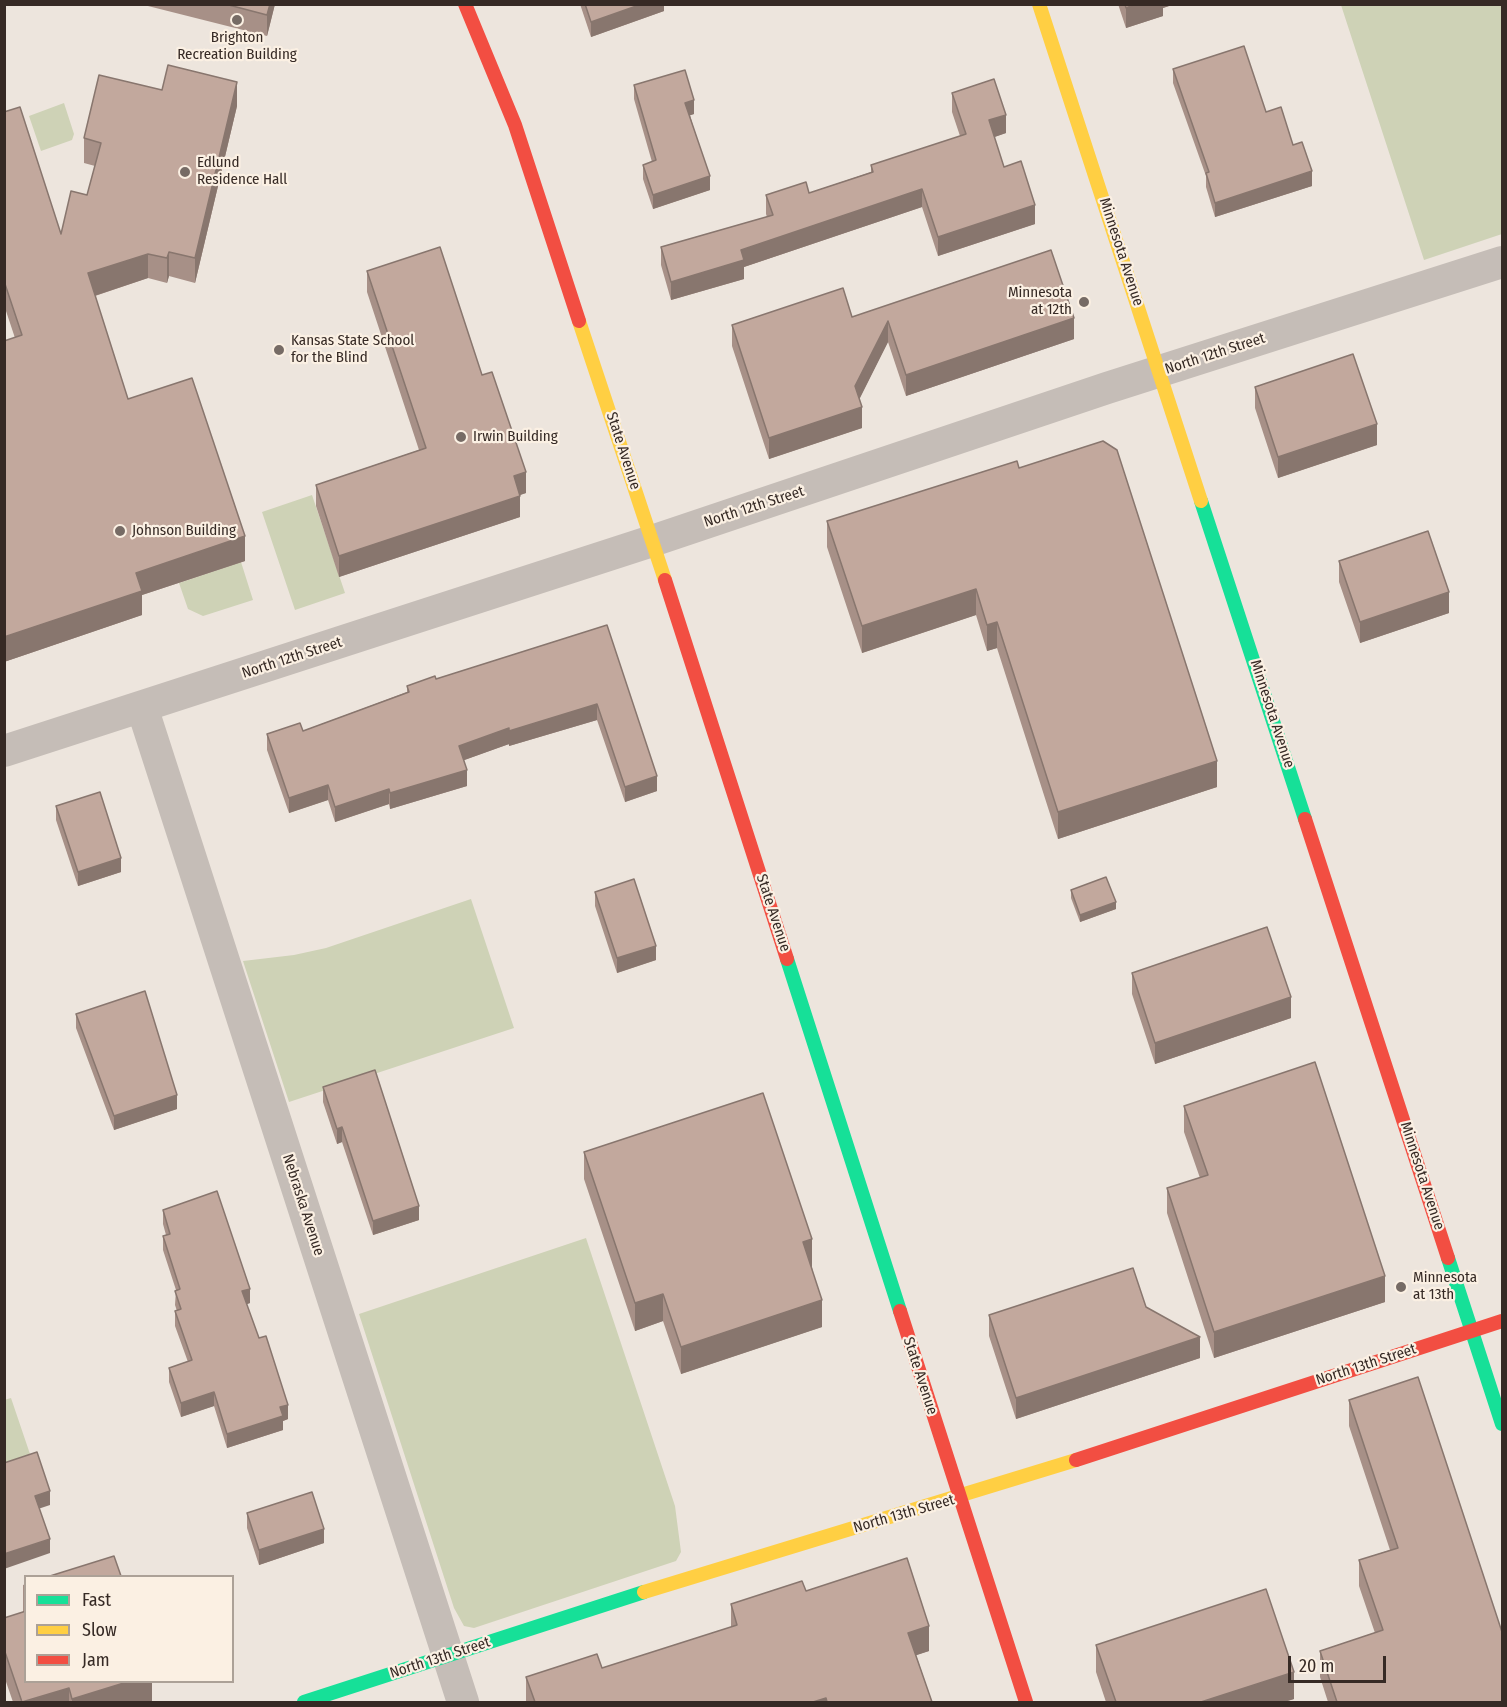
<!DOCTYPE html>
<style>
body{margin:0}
#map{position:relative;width:1507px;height:1707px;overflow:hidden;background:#ede5dd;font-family:"Fira Sans Condensed",sans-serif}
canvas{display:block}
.frame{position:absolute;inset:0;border:6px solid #362a25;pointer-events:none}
.legend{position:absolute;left:24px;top:1575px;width:210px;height:108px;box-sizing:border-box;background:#fbf0e3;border:2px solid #aca197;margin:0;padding:8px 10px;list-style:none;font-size:18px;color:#362a25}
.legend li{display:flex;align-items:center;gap:12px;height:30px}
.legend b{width:30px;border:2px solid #aca197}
.scale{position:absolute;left:1288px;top:1656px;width:98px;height:27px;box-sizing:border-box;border:3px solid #362a25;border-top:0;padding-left:8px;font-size:18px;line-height:21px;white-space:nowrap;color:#362a25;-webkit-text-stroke:4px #fbf0e3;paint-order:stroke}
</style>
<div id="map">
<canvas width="1507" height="1707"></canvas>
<div class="frame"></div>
<ul class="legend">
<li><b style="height:8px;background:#16e098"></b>Fast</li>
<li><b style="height:8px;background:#ffcf43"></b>Slow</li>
<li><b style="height:8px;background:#f24e42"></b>Jam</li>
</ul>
<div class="scale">20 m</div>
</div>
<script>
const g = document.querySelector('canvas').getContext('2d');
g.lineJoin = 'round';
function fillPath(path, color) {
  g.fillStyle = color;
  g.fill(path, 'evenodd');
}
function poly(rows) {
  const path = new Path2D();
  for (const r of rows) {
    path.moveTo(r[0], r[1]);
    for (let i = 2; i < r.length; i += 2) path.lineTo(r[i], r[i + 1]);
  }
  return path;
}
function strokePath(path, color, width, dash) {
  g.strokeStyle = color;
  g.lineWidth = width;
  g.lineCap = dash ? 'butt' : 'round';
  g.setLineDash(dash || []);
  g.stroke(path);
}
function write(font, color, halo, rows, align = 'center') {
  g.font = font + ' "Fira Sans Condensed",sans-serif';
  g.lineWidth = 4.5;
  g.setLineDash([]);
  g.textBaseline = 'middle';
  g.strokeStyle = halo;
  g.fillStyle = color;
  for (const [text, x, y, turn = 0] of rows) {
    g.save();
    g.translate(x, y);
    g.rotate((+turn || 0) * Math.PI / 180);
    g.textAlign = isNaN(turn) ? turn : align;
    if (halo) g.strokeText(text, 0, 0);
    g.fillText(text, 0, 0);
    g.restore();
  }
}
fillPath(poly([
 [1341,5,1502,5,1502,234,1424,260],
 [64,103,74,134,72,140,41,151,29,116],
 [312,495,345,593,295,610,262,512],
 [241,562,253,600,203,616,188,609,179,583],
 [471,899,514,1028,289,1102,243,961,294,955,326,948],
 [586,1238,675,1506,681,1552,676,1561,474,1628,464,1626,454,1608,359,1314],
 [11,1398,31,1457,4,1466,4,1400]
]), '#ced2b6');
strokePath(poly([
 [142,707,463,1702],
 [4,751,652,541,1107,388,1502,262]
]), '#c5bdb7', 32);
strokePath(poly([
 [1201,501,1305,819],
 [787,959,900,1311],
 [1448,1258,1502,1424],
 [304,1702,644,1592]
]), '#16e098', 14);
strokePath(poly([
 [1039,4,1201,501],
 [579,321,665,580],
 [644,1592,1076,1460]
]), '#ffcf43', 14);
strokePath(poly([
 [465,4,515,125,579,321],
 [665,580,787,959],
 [1305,819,1448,1258],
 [900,1311,1026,1702],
 [1076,1460,1502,1321]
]), '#f24e42', 14);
fillPath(poly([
 [140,4,275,4,267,36],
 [580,4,664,4,664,11,591,37],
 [1118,4,1175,4,1163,8,1163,16,1126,28],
 [1173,69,1266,112,1293,145,1312,186,1215,217,1206,187,1206,176,1173,83],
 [634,85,694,114,690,115,710,190,653,209,643,179,643,165,652,162,634,99],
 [162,90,237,106,195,283,169,276,167,283,148,278,95,296,128,399,245,561,142,595,142,615,4,662,4,341,15,338,4,305,4,112,61,234,87,195,95,166,84,163,84,138],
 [952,93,1006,133,994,137,1004,167,1035,224,938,256,922,207,744,267,744,279,671,300,661,265,661,247,767,217,766,214,766,195,809,193,871,172,871,165,960,136,952,112],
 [367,271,482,375,526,493,520,495,520,517,339,577,316,506,316,485,419,450,367,292],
 [852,317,1074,339,906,396,888,342,859,399,862,428,769,459,732,346,732,325],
 [1255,387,1377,445,1278,478,1255,408],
 [1019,468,1217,787,1058,839,997,648,987,651,976,615,862,653,827,547,827,521],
 [1339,561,1449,613,1360,643,1339,582],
 [607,625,657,791,625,802,597,720,509,746,509,744,464,760,467,786,390,809,389,804,335,822,328,800,289,813,267,750,267,734,303,731,407,692,407,686,436,679],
 [56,806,121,872,78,886,56,820],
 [1071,890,1116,909,1080,922,1071,898],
 [595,892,656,960,617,973,595,906],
 [1132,973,1291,1018,1155,1064,1132,994],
 [76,1014,177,1109,114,1130,76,1028],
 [323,1087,419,1220,373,1235,342,1142,337,1144,323,1102],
 [1184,1106,1385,1302,1214,1358,1167,1213,1167,1188,1200,1178,1184,1132],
 [584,1152,812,1267,822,1327,681,1374,663,1321,635,1331,584,1179],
 [163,1210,250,1303,246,1304,288,1419,283,1421,283,1430,227,1448,214,1406,181,1417,169,1382,169,1368,188,1362,175,1326,175,1311,177,1311,175,1305,176,1290,163,1250,163,1236,166,1235,163,1224],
 [1146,1307,1200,1358,1016,1419,989,1336,989,1315],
 [1349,1400,1503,1702,1328,1702,1320,1677,1320,1651,1375,1633,1359,1586,1359,1560,1390,1550,1349,1426],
 [247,1513,324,1543,259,1565,247,1528],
 [26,1584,26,1682,152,1682,152,1701,147,1702,13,1702,4,1676,4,1618,23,1612,23,1585],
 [806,1591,929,1651,916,1655,932,1702,526,1702,526,1677,602,1668,731,1627,731,1604],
 [1096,1645,1294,1699,1284,1702,1106,1702,1096,1672]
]), '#a79087');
fillPath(poly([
 [270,4,275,4,267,36,267,15],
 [642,4,664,4,664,11,591,37,591,22],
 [1136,4,1175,4,1163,8,1163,16,1126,28,1126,8],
 [237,82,237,106,195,283,195,258],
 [694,100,694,114,685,117,685,103],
 [1006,115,1006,133,989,139,989,120],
 [1312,171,1312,186,1215,217,1215,203],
 [710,176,710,190,653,209,653,195],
 [922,189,922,207,744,267,744,279,671,300,671,282,741,250],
 [1035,205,1035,224,938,256,938,237],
 [169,252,169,276,167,283,167,258],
 [148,254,148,278,88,298,88,273],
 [1074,318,1074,339,906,396,906,375],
 [888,321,888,342,855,408,855,386],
 [862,407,862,428,769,459,769,438],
 [1377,424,1377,445,1278,478,1278,457],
 [526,472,526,493,514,497,514,476],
 [520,496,520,517,339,577,339,556],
 [245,536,245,561,142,595,142,615,4,662,4,637,136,573],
 [976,589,976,615,862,653,862,626],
 [1449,592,1449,613,1360,643,1360,622],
 [997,622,997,648,987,651,987,625],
 [597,704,597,720,509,746,509,731],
 [509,728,509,744,459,762,459,746],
 [1217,761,1217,787,1058,839,1058,812],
 [467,770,467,786,390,809,390,793],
 [657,776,657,791,625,802,625,787],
 [328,785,328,800,289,813,289,798],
 [389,789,389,804,335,822,335,807],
 [121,858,121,872,78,886,78,872],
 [1116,902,1116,909,1080,922,1080,915],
 [656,946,656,960,617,973,617,958],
 [1291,997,1291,1018,1155,1064,1155,1043],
 [177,1095,177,1109,114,1130,114,1116],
 [342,1127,342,1142,337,1144,337,1129],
 [419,1206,419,1220,373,1235,373,1221],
 [812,1239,812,1267,803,1270,803,1242],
 [1385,1276,1385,1302,1214,1358,1214,1332],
 [250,1289,250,1303,242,1306,242,1291],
 [663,1294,663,1321,635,1331,635,1303],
 [822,1300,822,1327,681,1374,681,1347],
 [1200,1337,1200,1358,1016,1419,1016,1398],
 [214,1392,214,1406,181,1417,181,1403],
 [288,1405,288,1419,283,1421,283,1430,227,1448,227,1434,280,1407],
 [50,1491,50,1505,35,1510,35,1496],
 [324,1529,324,1543,259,1565,259,1550],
 [50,1539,50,1553,4,1569,4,1554],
 [929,1626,929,1651,908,1658,908,1633],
 [1294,1672,1294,1699,1284,1702,1201,1702],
 [127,1682,152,1682,152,1701,147,1702,72,1702,72,1699],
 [69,1688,69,1702,24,1702],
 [826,1698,826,1702,813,1702]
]), '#88766e');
const building = poly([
 [225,4,270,4,267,15,225,4],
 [585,4,642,4,591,22,585,4],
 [1125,4,1136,4,1126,8,1125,4],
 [1244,46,1266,112,1281,107,1293,145,1302,142,1312,171,1215,203,1206,173,1209,172,1173,69,1244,46],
 [168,65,237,82,195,258,169,252,167,258,148,254,88,273,128,399,192,378,245,536,136,573,142,591,4,637,4,341,22,335,4,281,4,112,20,107,61,234,71,191,87,195,101,143,84,138,99,75,162,90,168,65],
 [685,70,694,100,685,103,710,176,653,195,643,165,656,160,634,85,685,70],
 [994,79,1006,115,989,120,1004,167,1021,161,1035,205,938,237,922,189,741,250,744,260,671,282,661,247,773,215,766,195,806,182,809,193,873,172,871,165,966,134,952,93,994,79],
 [440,247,482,375,492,372,526,472,514,476,520,496,339,556,316,485,426,448,367,271,440,247],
 [1051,250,1074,318,906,375,888,321,855,386,862,407,769,438,732,325,843,288,852,317,1051,250],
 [1353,354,1377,424,1278,457,1255,387,1353,354],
 [1103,441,1117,450,1217,761,1058,812,997,622,987,625,976,589,862,626,827,521,1017,461,1019,468,1103,441],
 [1428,531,1449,592,1360,622,1339,561,1428,531],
 [607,625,657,776,625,787,597,704,509,731,509,728,459,746,467,770,390,793,389,789,335,807,328,785,289,798,267,734,300,723,303,731,409,692,407,686,435,676,436,679,607,625],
 [100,792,121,858,78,872,56,806,100,792],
 [1106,877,1116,902,1080,915,1071,890,1106,877],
 [634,879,656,946,617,958,595,892,634,879],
 [1267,927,1291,997,1155,1043,1132,973,1267,927],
 [145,991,177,1095,114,1116,76,1014,145,991],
 [1315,1062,1385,1276,1214,1332,1167,1188,1208,1175,1184,1106,1315,1062],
 [375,1070,419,1206,373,1221,342,1127,337,1129,323,1087,375,1070],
 [763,1093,812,1239,803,1242,822,1300,681,1347,663,1294,635,1303,584,1152,763,1093],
 [217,1191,250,1289,242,1291,259,1338,266,1336,288,1405,280,1407,283,1416,227,1434,214,1392,181,1403,169,1368,192,1360,175,1311,181,1309,175,1291,180,1289,163,1236,170,1234,163,1210,217,1191],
 [1133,1268,1146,1307,1200,1337,1016,1398,989,1315,1133,1268],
 [1418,1377,1503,1635,1503,1702,1337,1702,1320,1651,1383,1630,1359,1560,1398,1548,1349,1400,1418,1377],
 [37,1452,50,1491,35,1496,50,1539,4,1554,4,1463,37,1452],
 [312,1492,324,1529,259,1550,247,1513,312,1492],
 [114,1556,121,1576,50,1576,114,1556],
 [907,1558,929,1626,908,1633,932,1702,827,1702,826,1698,813,1702,535,1702,526,1677,597,1654,602,1668,737,1625,731,1604,802,1581,806,1591,907,1558],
 [1266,1589,1294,1672,1201,1702,1116,1702,1096,1645,1266,1589],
 [26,1611,26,1682,127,1682,72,1699,69,1688,22,1702,4,1649,4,1618,26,1611]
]);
fillPath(building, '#c2a89d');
strokePath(building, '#88766e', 1.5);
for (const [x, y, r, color] of [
 [237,20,6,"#766b65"],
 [185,172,6,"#766b65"],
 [1084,302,6,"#766b65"],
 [279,350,6,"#766b65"],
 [461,437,6,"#766b65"],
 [120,531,6,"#766b65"],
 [1401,1287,6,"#766b65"]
]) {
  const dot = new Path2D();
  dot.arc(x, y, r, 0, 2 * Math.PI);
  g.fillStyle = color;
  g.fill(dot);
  strokePath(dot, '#fbf0e3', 2);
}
write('15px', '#362a25', '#fbf0e3', [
 ["Brighton",237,38,"center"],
 ["Recreation Building",237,55,"center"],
 ["Edlund",197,163],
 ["Residence Hall",197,180],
 ["Minnesota",1072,293,"right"],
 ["at 12th",1072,310,"right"],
 ["Kansas State School",291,341],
 ["for the Blind",291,358],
 ["Irwin Building",473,437],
 ["Johnson Building",132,531],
 ["Minnesota",1413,1278],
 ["at 13th",1413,1295]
], 'left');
write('15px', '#362a25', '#fbf0e3', [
 ["Minnesota Avenue",1121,252,72],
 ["North 12th Street",1215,354,-18],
 ["State Avenue",623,451,72],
 ["North 12th Street",754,507,-18],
 ["North 12th Street",292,658,-18],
 ["Minnesota Avenue",1272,714,72],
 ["State Avenue",773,913,72],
 ["Minnesota Avenue",1422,1176,72],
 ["Nebraska Avenue",303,1205,72],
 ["North 13th Street",1366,1365,-18],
 ["State Avenue",920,1376,72],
 ["North 13th Street",904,1514,-16],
 ["North 13th Street",440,1658,-18]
]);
</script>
